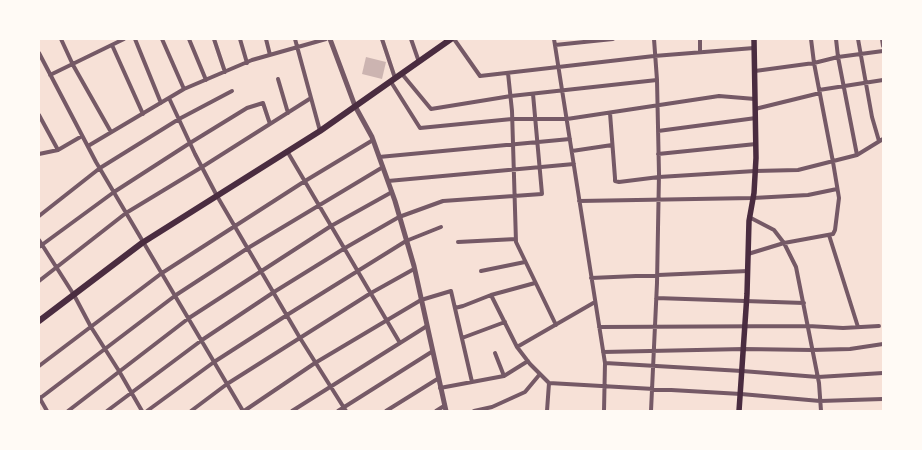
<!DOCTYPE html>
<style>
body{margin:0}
#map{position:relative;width:922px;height:450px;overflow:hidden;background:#f7e1d7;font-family:"Space Grotesk",sans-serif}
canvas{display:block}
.frame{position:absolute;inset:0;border:40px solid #fffaf5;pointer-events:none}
</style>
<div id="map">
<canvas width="922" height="450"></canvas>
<div class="frame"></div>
</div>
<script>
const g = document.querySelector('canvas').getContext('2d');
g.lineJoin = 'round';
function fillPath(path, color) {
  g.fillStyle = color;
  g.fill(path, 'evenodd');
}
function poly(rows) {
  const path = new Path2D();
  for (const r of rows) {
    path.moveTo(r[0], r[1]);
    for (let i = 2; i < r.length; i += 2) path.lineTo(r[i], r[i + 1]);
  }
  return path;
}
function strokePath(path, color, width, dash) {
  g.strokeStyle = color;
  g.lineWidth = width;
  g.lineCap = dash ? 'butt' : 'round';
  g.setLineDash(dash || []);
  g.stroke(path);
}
fillPath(poly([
 [366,57,386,62,382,79,362,74]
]), '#ccb4b1');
strokePath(poly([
 [61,39,73,65,111,132],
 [135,39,161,103],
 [162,39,184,89],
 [189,39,206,80],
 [214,39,225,72],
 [240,39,247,63],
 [266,39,270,55],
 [295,39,320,131],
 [382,39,395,78],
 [411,39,419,62],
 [454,39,480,76,654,56,754,48],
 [554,39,605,363,604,411],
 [700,39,700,52],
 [836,39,838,57,857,155],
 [858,39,872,117,879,141],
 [882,39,883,46],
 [112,45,143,114],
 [555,45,613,39],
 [39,53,96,162,243,411],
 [755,71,814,63,838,57,883,51],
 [508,73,512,111,516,242,556,325],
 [402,74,431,109,511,96,657,80],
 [50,75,124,39],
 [278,79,288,113],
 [391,82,420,128,512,119,567,119,719,96,755,99],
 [819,90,883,80],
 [169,98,195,154,217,196,300,338,346,411],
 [755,109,820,93],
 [610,113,615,178,615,181,619,182,659,177,755,171,798,170,857,155,883,139],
 [39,115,58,150],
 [658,131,756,118],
 [88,146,184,89,252,60,326,39],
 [287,151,400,343],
 [572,151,612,145],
 [39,154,58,150,82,136],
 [658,154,756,144],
 [379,157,570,139],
 [388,181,574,164],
 [579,201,753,198,808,195,837,189],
 [39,216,100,168,179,119,232,91],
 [749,217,774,230,784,243,796,267,819,383,821,411],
 [829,235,858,327],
 [39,240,74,295,91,327,119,371,142,411],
 [458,242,516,239],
 [39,247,114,192,190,143,247,108,263,103,270,124],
 [748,254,784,243,833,234,835,230,839,198,833,162,814,63,811,39],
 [481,271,525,262],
 [591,278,748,271],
 [39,281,126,213,202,167,311,98],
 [491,295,517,347,530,364,549,383,741,394,820,401,883,399],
 [656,298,804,303],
 [455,308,463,306,491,295,535,283],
 [599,327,808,326,843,328,879,326],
 [462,338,505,322],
 [517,347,595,302],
 [603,352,744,349,812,350,850,349,883,344],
 [495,353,504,376],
 [605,363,742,371,818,377,883,373],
 [39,366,162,273,305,181,373,140],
 [440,388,504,376,528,361],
 [39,397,47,411],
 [39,399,176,295,248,248,383,167],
 [68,411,189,318,331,226,392,192],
 [107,411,202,340,274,292,345,248,399,217,443,201,542,194,533,94],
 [147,411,214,362,287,315,406,241,441,227],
 [191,411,227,384,371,293,414,269],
 [244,411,315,363,421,300,451,291,472,382],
 [292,411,427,326],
 [338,411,433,351],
 [386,411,439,378],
 [436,411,444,406],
 [474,411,492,407,525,392,540,374],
 [547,411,549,383],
 [651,411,657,283,659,174,657,80,654,39]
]), '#755966', 4);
strokePath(poly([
 [330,39,355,106,372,137,395,201,414,266,446,411]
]), '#755966', 5);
strokePath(poly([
 [739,411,747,294,749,221,754,193,756,158,754,39]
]), '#4a2c40', 5.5);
strokePath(poly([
 [39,321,142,243,320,131,451,39]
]), '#4a2c40', 6);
</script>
